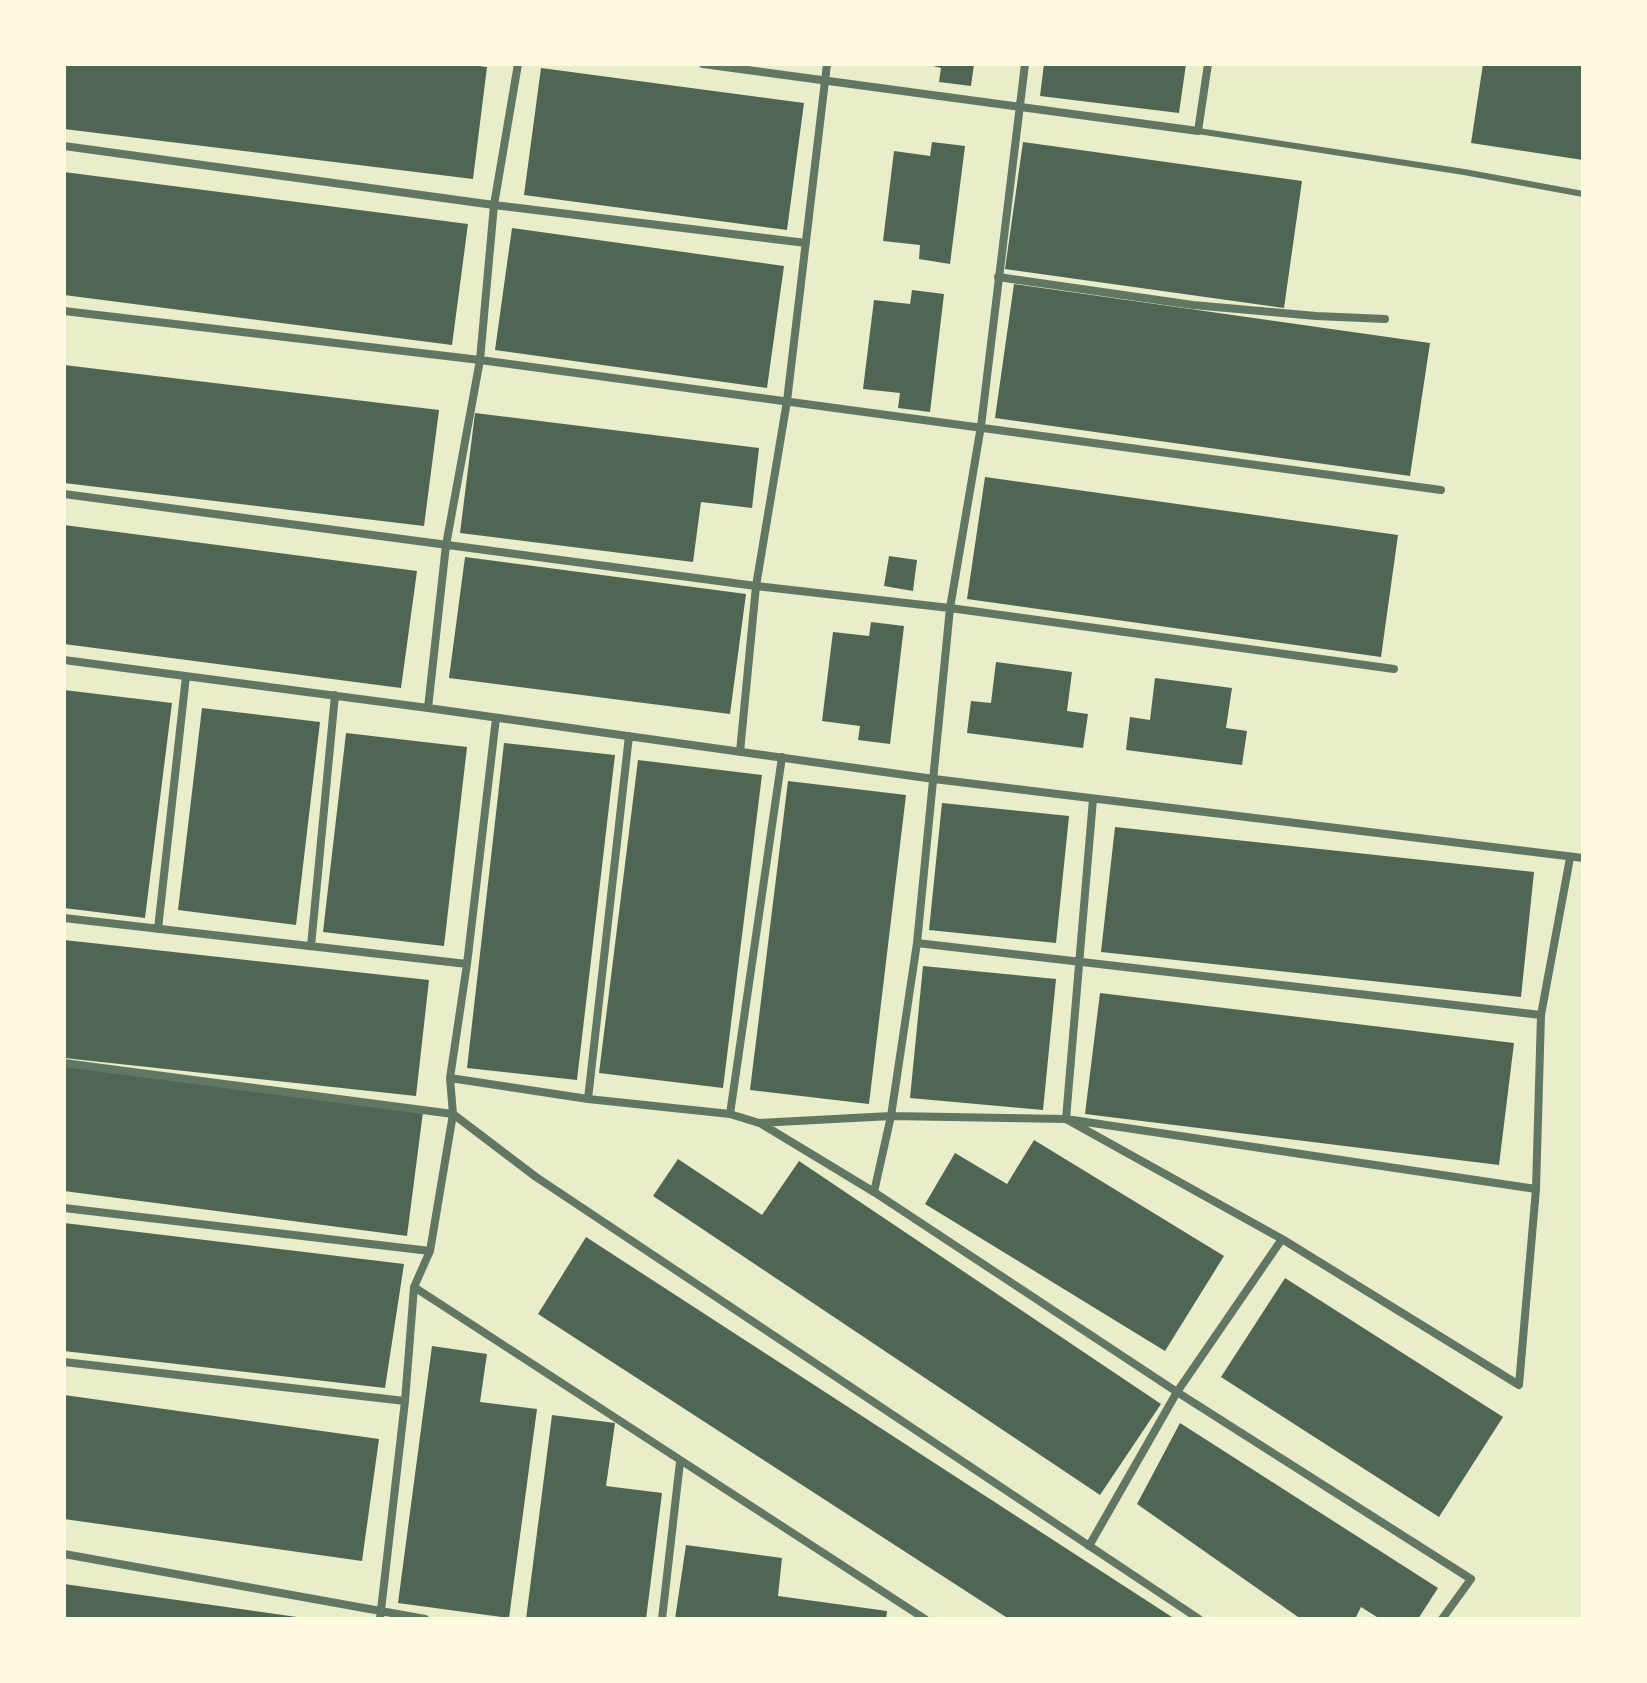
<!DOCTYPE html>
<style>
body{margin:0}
#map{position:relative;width:1647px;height:1683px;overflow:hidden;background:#e9edc9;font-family:Figtree,sans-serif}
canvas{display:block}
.frame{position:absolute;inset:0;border:66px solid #fefae0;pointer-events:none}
</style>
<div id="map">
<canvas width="1647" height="1683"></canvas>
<div class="frame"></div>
</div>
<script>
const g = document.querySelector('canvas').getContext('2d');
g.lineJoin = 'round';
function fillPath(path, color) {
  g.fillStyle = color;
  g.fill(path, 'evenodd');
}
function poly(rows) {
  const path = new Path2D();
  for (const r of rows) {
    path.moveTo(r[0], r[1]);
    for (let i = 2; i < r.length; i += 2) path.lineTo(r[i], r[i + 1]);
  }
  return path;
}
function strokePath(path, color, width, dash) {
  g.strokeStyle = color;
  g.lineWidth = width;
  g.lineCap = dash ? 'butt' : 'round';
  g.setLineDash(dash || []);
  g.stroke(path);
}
fillPath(poly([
 [64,64,464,64,487,67,473,179,64,129],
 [925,64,974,64,971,86,939,82,941,68],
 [1044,64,1186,64,1179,113,1040,96],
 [1483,64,1583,64,1583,160,1471,143],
 [541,68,804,103,787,230,524,195],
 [932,142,965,146,950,264,919,259,920,245,883,241,894,151,930,156],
 [1023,142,1302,181,1284,308,1005,269],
 [64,172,468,224,452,345,64,295],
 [512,228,784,266,767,388,495,350],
 [1014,284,1430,343,1410,476,995,418],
 [912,290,944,294,930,412,898,408,900,393,863,389,874,300,910,304],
 [64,365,439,410,424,526,64,483],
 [475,413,759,448,752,508,701,502,693,562,460,533],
 [985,477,1398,535,1381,657,967,599],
 [64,525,417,571,401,688,64,644],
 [889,556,917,560,913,591,884,586],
 [465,557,746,594,730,714,449,678],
 [871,622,904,626,890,744,858,740,860,726,822,721,833,632,869,636],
 [996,662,1072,672,1067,711,1088,714,1083,748,967,733,971,701,991,703],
 [1155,678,1232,688,1226,728,1247,731,1242,765,1126,750,1130,717,1150,720],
 [64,690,172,703,145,918,64,908],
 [202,708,320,722,296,925,178,910],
 [346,733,467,747,444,946,323,932],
 [504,743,615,755,577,1080,467,1068],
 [638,760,762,775,723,1088,599,1073],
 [788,781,906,795,869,1104,750,1090],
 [942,803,1069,816,1056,943,929,930],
 [1115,827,1534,872,1521,997,1101,952],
 [64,940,429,980,416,1096,64,1058],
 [923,966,1056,979,1043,1110,910,1098],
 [1100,993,1514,1043,1499,1165,1085,1114],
 [64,1066,423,1112,407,1236,64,1191],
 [1034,1140,1224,1256,1165,1351,925,1204,955,1153,1007,1184],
 [678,1159,762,1215,799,1161,1161,1404,1100,1495,653,1196],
 [64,1223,404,1264,385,1388,64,1351],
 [586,1237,1175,1619,1009,1619,538,1314],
 [1285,1278,1503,1417,1439,1517,1221,1377],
 [432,1346,487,1354,480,1402,537,1409,509,1618,398,1603],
 [64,1395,379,1439,362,1561,64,1519],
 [552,1415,615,1423,606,1486,662,1493,646,1619,526,1619],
 [1180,1423,1438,1588,1418,1619,1380,1619,1361,1607,1355,1619,1301,1619,1137,1504],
 [686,1545,782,1558,778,1596,887,1611,886,1619,675,1619],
 [64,1584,297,1617,297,1619,64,1619]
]), '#4f6655');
strokePath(poly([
 [1198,131,1464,172,1583,194]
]), '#617663', 6);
strokePath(poly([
 [703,64,1198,131,1208,64],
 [64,146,494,205,806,243],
 [998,277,1193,305,1316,316,1385,319],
 [64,311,480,360,1441,490],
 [64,494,756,586,950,608,1394,669],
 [64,660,428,708,934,779,1583,858],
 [428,708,446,545,480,360,494,205,518,64],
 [740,752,756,586,787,401,827,64],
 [1093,799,1066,1119,1282,1239,1519,1385,1536,1189,1541,1015,1570,858],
 [64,918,467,964],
 [158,929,186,676],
 [917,943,1541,1015],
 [311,946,335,695],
 [64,1063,453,1114,536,1177,1199,1619],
 [450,1078,588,1099,730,1114,759,1123,891,1116,1066,1119,1536,1189],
 [588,1099,629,736],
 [730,1114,782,757],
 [760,1123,874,1192,1177,1392,1471,1579,1442,1619],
 [874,1192,891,1116,917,943,950,608,981,426,1025,64],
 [64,1208,430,1251],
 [414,1287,925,1619],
 [64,1362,405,1401],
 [1089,1546,1177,1392,1282,1239],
 [64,1554,425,1619],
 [380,1619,405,1401,414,1287,430,1251,453,1114,450,1078,467,964,496,718],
 [662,1619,680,1462]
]), '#617663', 8);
</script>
